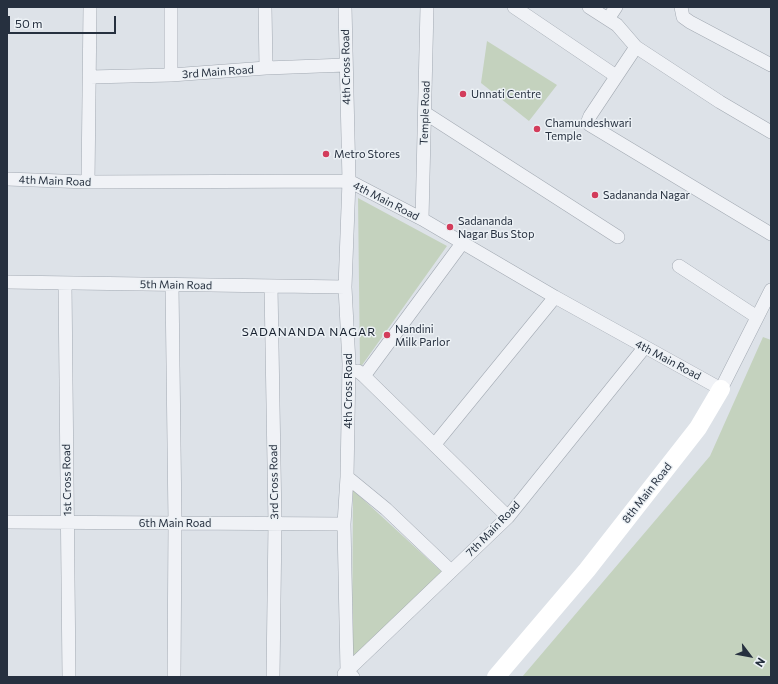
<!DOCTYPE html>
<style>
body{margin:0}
#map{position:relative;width:778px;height:684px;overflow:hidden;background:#dde2e8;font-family:Commissioner,sans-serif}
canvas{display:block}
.frame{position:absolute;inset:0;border:8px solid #26303f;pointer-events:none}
.north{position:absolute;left:730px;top:636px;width:40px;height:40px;-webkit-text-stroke:3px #ecf1f5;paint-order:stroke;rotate:122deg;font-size:11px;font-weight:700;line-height:16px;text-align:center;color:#26303f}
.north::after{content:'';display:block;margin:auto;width:14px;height:18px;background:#26303f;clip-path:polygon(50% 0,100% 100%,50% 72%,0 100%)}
.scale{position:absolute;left:8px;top:16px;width:108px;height:18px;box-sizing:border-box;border:2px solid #26303f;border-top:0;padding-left:5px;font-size:12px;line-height:14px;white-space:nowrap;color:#26303f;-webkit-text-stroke:3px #ecf1f5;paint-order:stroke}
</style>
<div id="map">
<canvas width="778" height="684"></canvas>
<div class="frame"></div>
<div class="north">N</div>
<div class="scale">50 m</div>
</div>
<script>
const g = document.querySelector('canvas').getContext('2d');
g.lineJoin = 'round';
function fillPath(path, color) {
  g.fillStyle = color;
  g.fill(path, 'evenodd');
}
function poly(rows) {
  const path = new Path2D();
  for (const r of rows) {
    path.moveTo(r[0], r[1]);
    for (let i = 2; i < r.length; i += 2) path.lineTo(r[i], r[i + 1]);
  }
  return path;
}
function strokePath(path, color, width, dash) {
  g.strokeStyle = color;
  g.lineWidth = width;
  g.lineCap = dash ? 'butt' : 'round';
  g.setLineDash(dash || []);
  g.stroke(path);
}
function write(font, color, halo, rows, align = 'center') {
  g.font = font + ' Commissioner,sans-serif';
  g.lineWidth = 3;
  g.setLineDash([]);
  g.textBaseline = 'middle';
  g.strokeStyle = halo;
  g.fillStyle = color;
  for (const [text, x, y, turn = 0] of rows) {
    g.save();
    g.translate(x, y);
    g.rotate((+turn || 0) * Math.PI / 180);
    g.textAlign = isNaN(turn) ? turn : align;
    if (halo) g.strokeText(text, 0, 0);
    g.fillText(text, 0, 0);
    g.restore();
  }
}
fillPath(poly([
 [487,41,557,85,529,121,481,83],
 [358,198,447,246,360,368],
 [763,337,771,340,771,677,522,677,710,456],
 [353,490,442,572,352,659]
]), '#c4d2be');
const street = poly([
 [265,7,266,68],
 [345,7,349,181,345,287,349,364,347,477,344,524,347,671,353,677],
 [514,7,616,76],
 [589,7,617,25,636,47,720,102,771,132],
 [681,7,683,17,690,22,771,65],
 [608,19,616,7],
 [636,47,590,116,588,121,590,125,771,234],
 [171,75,171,7],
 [90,77,171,75,266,68,346,65],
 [425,113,618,237],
 [7,179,88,182,349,181,422,219,555,297,721,389,771,290],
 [88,182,90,7],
 [422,219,427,7],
 [679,266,757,317],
 [7,282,345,287],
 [65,283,69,677],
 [172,285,175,523,174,677],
 [271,286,275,523,273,677],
 [358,371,364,376,463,242],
 [364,376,508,517],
 [435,444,555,297],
 [347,477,386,509,451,571],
 [7,522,344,524],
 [344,674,508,517,644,348]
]);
strokePath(street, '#a2a9b2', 14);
strokePath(street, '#f0f2f6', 13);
strokePath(poly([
 [496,677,587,570,698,428,721,389]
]), '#fff', 18);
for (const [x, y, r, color] of [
 [463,94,4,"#d33c5b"],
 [537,129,4,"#d33c5b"],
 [326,154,4,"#d33c5b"],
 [595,195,4,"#d33c5b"],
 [450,227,4,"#d33c5b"],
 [387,335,4,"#d33c5b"]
]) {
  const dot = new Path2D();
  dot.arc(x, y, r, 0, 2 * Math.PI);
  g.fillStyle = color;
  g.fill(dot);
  strokePath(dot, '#ecf1f5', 1.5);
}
write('11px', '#26303f', '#ecf1f5', [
 ["4th Cross Road",346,67,-91],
 ["3rd Main Road",218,72,-4],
 ["Temple Road",425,113,-88],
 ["4th Main Road",55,181,2],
 ["4th Main Road",386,201,27],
 ["5th Main Road",176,285,1],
 ["4th Main Road",668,360,28],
 ["4th Cross Road",348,391,-90],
 ["1st Cross Road",67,480,-91],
 ["3rd Cross Road",274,482,-91],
 ["8th Main Road",647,493,-52],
 ["6th Main Road",175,523],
 ["7th Main Road",493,529,-46]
]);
write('11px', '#26303f', '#ecf1f5', [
 ["Unnati Centre",471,94],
 ["Chamundeshwari",545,123],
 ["Temple",545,136],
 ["Metro Stores",334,154],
 ["Sadananda Nagar",603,195],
 ["Sadananda",458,221],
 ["Nagar Bus Stop",458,234],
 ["Nandini",395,329],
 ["Milk Parlor",395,342]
], 'left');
g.letterSpacing = '1px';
write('12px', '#18212f', '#ecf1f5', [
 ["SADANANDA NAGAR",309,332]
]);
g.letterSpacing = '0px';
</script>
